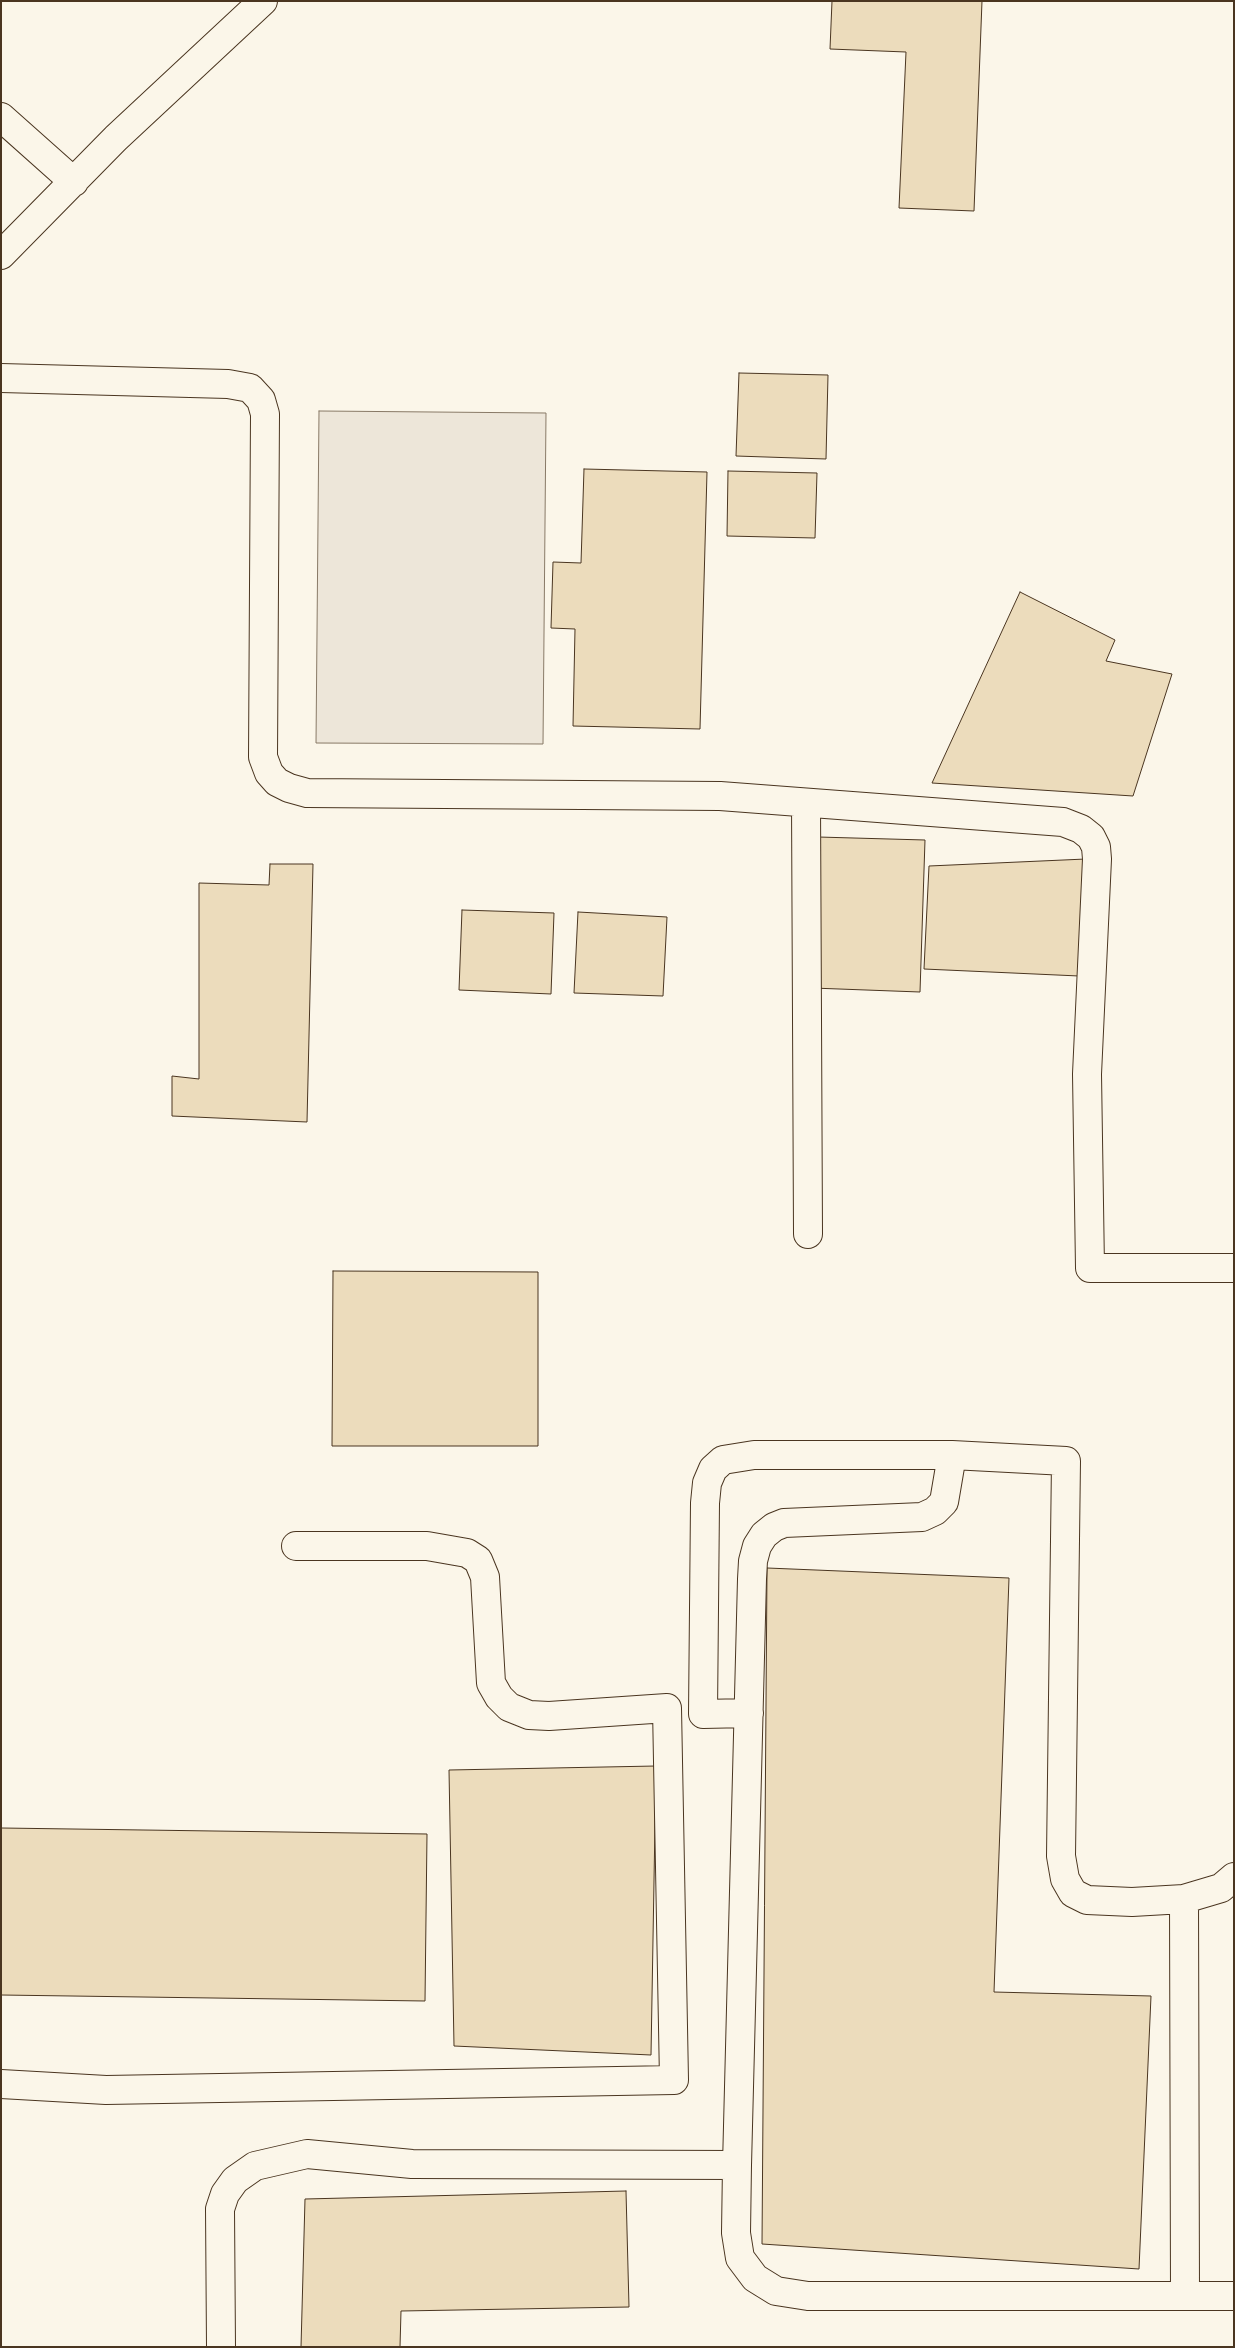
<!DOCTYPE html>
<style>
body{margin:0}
#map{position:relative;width:1235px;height:2348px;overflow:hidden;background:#fbf6e9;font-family:Raleway,sans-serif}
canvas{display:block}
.frame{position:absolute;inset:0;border:2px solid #4a3520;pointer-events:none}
</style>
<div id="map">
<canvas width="1235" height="2348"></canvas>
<div class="frame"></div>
</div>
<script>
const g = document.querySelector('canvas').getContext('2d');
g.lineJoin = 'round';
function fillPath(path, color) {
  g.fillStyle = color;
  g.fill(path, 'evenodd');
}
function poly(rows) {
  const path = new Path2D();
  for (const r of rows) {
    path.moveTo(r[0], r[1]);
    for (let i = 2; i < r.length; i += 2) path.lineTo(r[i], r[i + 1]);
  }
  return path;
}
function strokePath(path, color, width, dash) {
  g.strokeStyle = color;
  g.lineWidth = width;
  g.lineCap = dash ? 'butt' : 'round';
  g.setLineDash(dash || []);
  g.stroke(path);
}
const green = poly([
 [319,411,546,413,543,744,316,743,319,411]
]);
fillPath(green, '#ede6d9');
strokePath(green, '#887966', 1);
const building = poly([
 [832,1,982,1,974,211,899,208,906,52,830,49,832,1],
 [739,373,828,375,826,459,736,456,739,373],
 [584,469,707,472,700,729,573,726,575,629,551,628,553,562,581,563,584,469],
 [728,471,817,473,815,538,727,536,728,471],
 [1020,592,1115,640,1106,661,1172,674,1133,796,932,783,1020,592],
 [818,837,925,840,920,992,812,988,818,837],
 [1086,859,1079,976,924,969,929,866,1086,859],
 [270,864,313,864,307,1122,172,1116,172,1076,199,1079,199,883,269,885,270,864],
 [462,910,554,913,551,994,459,990,462,910],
 [578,912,667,917,663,996,574,993,578,912],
 [333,1271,538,1272,538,1446,332,1446,333,1271],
 [767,1568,1009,1578,994,1992,1151,1996,1139,2269,762,2244,767,1568],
 [656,1766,651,2055,454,2046,449,1770,656,1766],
 [1,1828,427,1834,425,2001,1,1995,1,1828],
 [626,2191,629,2307,401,2311,400,2347,301,2347,305,2199,626,2191]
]);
fillPath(building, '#ecdcbc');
strokePath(building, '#4a3520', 1);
const minor = poly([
 [1,117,74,182],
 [1,255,116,138,263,1],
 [1,378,228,384,250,388,261,400,265,414,263,757,269,773,277,782,289,788,307,793,720,796,1063,822,1081,829,1091,837,1096,847,1097,859,1087,1074,1090,1268,1234,1268],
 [806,803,808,1234],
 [952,1455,944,1502,935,1511,922,1517,784,1523,774,1527,764,1535,757,1546,753,1561,752,1579,737,2165,736,2233,740,2258,755,2278,776,2291,808,2296,1234,2296],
 [749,1713,703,1714,705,1503,707,1483,713,1469,723,1460,754,1455,952,1455,1066,1461,1061,1856,1065,1879,1073,1893,1087,1900,1132,1902,1184,1899,1221,1888,1234,1877],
 [1184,1899,1185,2294],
 [1,2084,106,2090,674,2080,667,1708,549,1716,529,1715,509,1707,499,1697,491,1683,485,1577,478,1560,467,1553,427,1546,296,1546],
 [221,2347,220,2209,225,2194,235,2180,255,2166,307,2154,412,2164,737,2165]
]);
strokePath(minor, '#4a3520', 30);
strokePath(minor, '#fbf6e9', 28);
</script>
